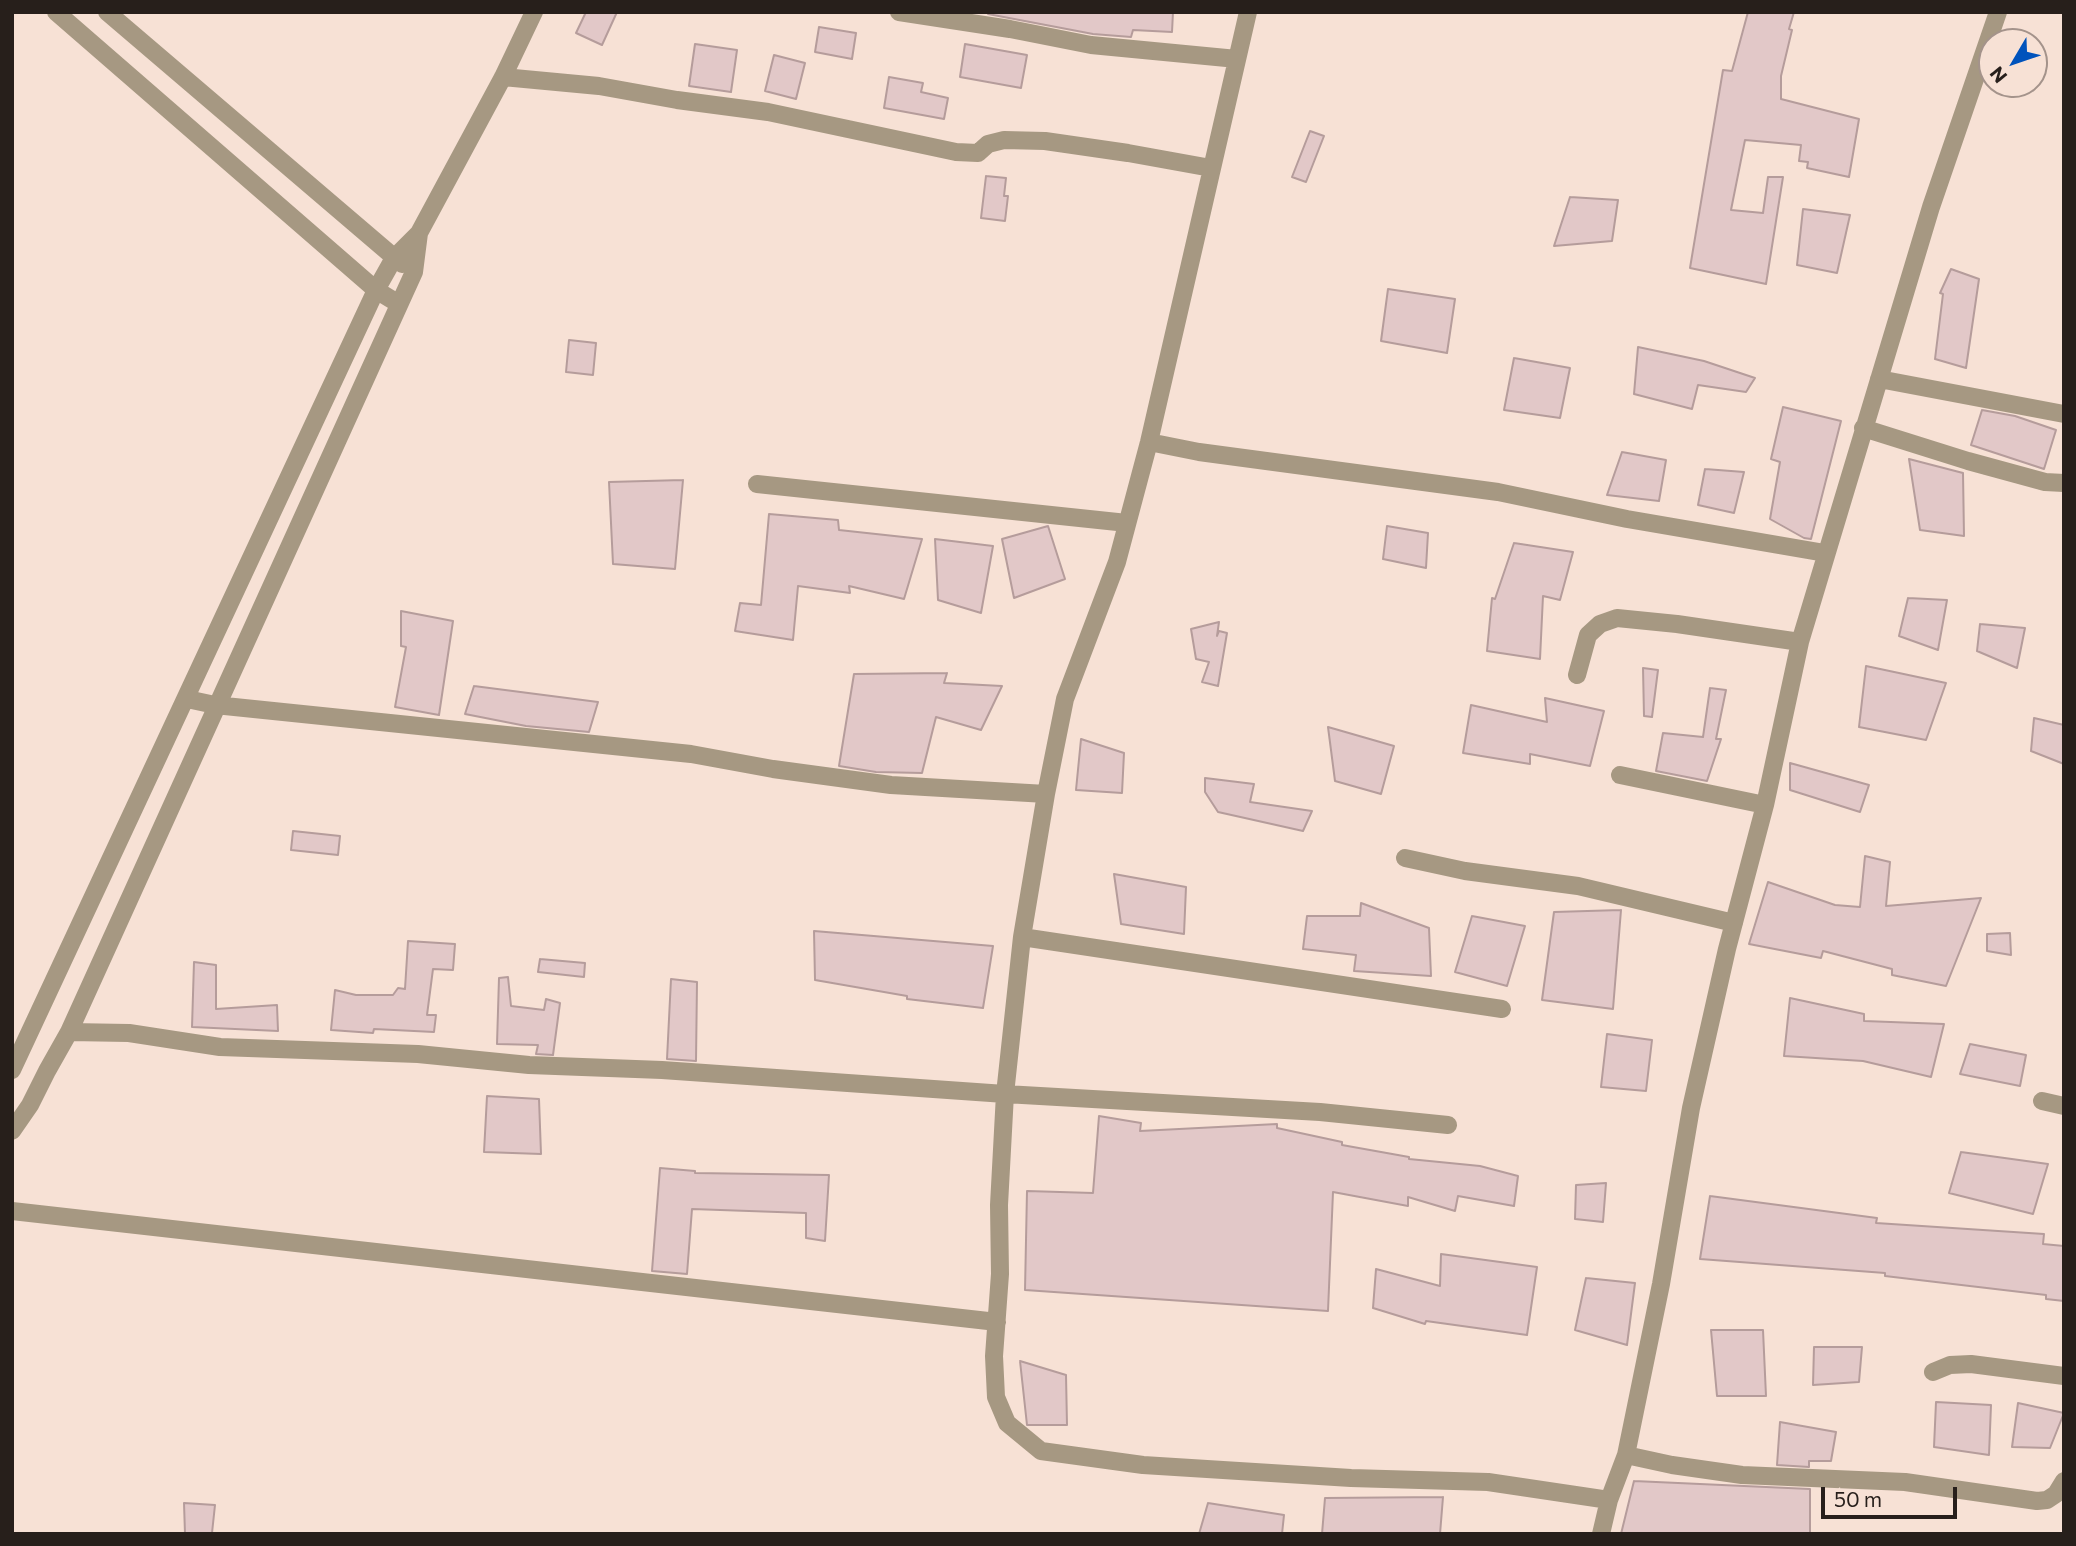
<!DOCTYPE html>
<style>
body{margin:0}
#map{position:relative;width:2076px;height:1546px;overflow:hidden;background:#f7e1d5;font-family:Commissioner,sans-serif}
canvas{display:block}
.frame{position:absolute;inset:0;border:14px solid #271f1b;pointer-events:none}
.north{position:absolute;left:1978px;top:28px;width:70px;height:70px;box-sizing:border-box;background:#f7e1d5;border:2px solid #a4938b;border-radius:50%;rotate:231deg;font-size:19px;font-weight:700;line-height:28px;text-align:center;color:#271f1b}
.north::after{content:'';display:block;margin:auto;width:24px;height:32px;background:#0053bc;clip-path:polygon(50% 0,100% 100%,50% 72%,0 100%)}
.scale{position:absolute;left:1821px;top:1487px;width:136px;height:32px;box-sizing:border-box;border:4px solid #271f1b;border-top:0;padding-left:9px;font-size:21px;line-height:24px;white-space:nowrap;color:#271f1b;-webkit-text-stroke:5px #f7e1d5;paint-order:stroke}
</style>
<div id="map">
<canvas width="2076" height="1546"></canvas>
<div class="frame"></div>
<div class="north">N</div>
<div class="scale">50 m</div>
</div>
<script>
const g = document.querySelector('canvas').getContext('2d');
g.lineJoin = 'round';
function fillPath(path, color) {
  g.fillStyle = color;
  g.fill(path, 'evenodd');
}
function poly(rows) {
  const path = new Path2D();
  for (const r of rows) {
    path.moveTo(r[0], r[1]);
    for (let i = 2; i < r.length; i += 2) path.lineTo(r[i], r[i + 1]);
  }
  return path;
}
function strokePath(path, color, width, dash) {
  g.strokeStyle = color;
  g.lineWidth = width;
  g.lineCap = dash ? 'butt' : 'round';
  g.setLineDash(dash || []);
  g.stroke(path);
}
const building = poly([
 [586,12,617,12,602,45,576,33,586,12],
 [989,12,1173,12,1172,32,1133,30,1131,37,1093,34,988,14,989,12],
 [1748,12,1794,12,1789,29,1792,30,1781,76,1781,99,1859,119,1849,177,1807,168,1808,162,1799,161,1801,145,1745,140,1731,210,1763,213,1768,177,1783,177,1766,284,1690,268,1723,70,1732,71,1748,12],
 [819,27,856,33,852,59,815,52,819,27],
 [695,44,737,50,731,92,689,86,695,44],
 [965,44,1027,55,1021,88,960,77,965,44],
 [774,55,805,63,796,99,765,91,774,55],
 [889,77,923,83,921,92,948,98,944,119,884,108,889,77],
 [1310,131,1324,136,1306,182,1292,177,1310,131],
 [986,176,1006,178,1004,196,1008,196,1005,221,981,218,986,176],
 [1570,197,1618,200,1612,241,1554,246,1570,197],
 [1803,209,1850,215,1837,273,1797,265,1803,209],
 [1951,269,1979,279,1966,368,1935,359,1943,294,1940,293,1951,269],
 [1388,289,1455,299,1447,353,1381,341,1388,289],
 [569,340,596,343,593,375,566,372,569,340],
 [1638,347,1704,361,1755,378,1746,392,1698,385,1692,409,1634,394,1638,347],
 [1514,358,1570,368,1560,418,1504,410,1514,358],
 [1783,407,1841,421,1811,539,1804,538,1770,519,1780,462,1771,459,1783,407],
 [1982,410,2015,416,2056,430,2044,469,1971,445,1982,410],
 [1622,452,1666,460,1659,501,1607,495,1622,452],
 [1909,459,1963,473,1964,536,1920,530,1909,459],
 [1705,469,1744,472,1734,513,1698,505,1705,469],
 [683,480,675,569,613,564,609,482,683,480],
 [769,514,838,520,839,530,922,539,904,599,849,586,850,593,798,586,793,640,735,631,740,603,761,605,769,514],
 [1048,526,1065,579,1014,598,1002,539,1048,526],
 [1387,526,1428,533,1426,568,1383,559,1387,526],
 [935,539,993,546,981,613,938,600,935,539],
 [1514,543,1573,552,1560,600,1543,596,1540,659,1487,651,1492,598,1495,599,1514,543],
 [1908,598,1947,600,1938,650,1899,636,1908,598],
 [401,611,453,621,439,715,395,707,406,647,401,646,401,611],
 [1219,622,1217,636,1219,631,1227,633,1218,686,1202,682,1209,662,1196,659,1191,629,1219,622],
 [1980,624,2025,628,2017,668,1977,651,1980,624],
 [1866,666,1946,683,1926,740,1859,727,1866,666],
 [1643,668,1658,670,1652,717,1644,716,1643,668],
 [947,673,944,683,1002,686,981,730,936,717,922,773,876,772,839,766,854,674,947,673],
 [474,686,598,702,589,732,526,726,465,714,474,686],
 [1710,688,1726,690,1716,739,1721,739,1707,781,1656,771,1663,733,1703,737,1710,688],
 [1545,698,1604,711,1590,766,1530,754,1530,764,1463,753,1471,705,1547,722,1545,698],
 [2034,718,2064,725,2064,764,2031,751,2034,718],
 [1328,727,1394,746,1381,794,1335,781,1328,727],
 [1081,739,1124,753,1122,793,1076,790,1081,739],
 [1790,763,1869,785,1860,812,1790,790,1790,763],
 [1205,778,1254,784,1250,802,1312,811,1303,831,1218,812,1205,792,1205,778],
 [293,831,340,836,338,855,291,850,293,831],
 [1865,856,1890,862,1886,906,1981,898,1946,986,1892,975,1892,969,1823,951,1821,958,1749,944,1768,882,1835,905,1860,907,1865,856],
 [1114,874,1186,887,1184,934,1121,924,1114,874],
 [1361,903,1429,928,1431,976,1354,971,1356,955,1303,949,1307,916,1360,916,1361,903],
 [1621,910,1613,1009,1542,1000,1554,912,1621,910],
 [1472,916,1525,926,1507,986,1455,972,1472,916],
 [814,931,993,946,983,1008,907,999,907,996,815,980,814,931],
 [2010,933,2011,955,1987,951,1987,934,2010,933],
 [408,941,455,944,453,970,433,969,427,1015,436,1015,434,1032,374,1029,373,1033,331,1030,335,990,356,995,393,995,398,988,405,989,408,941],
 [540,959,585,963,584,977,538,972,540,959],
 [194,962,216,965,216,1009,277,1005,278,1031,192,1027,194,962],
 [508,977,511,1006,544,1010,546,999,560,1003,553,1055,536,1054,538,1045,497,1044,499,978,508,977],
 [671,979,697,982,696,1061,667,1059,671,979],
 [1790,998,1864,1014,1864,1021,1944,1024,1931,1077,1863,1061,1784,1056,1790,998],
 [1607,1034,1652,1040,1646,1091,1601,1087,1607,1034],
 [1970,1044,2026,1055,2020,1086,1960,1074,1970,1044],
 [487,1096,539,1099,541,1154,484,1152,487,1096],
 [1099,1116,1141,1123,1140,1131,1277,1124,1277,1128,1342,1142,1342,1145,1409,1157,1409,1159,1480,1166,1518,1176,1514,1206,1458,1196,1455,1211,1408,1197,1408,1206,1333,1192,1328,1311,1025,1290,1027,1191,1093,1193,1099,1116],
 [1961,1152,2048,1164,2033,1214,1949,1193,1961,1152],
 [660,1168,695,1171,695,1173,829,1175,825,1241,806,1238,806,1213,692,1209,687,1274,652,1271,660,1168],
 [1606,1183,1603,1222,1575,1219,1576,1185,1606,1183],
 [1710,1196,1877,1218,1876,1223,2044,1234,2043,1244,2064,1246,2064,1301,2046,1299,2046,1295,1885,1276,1885,1273,1700,1259,1710,1196],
 [1441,1254,1537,1267,1527,1335,1426,1321,1425,1324,1373,1308,1376,1269,1440,1286,1441,1254],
 [1586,1278,1635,1283,1627,1345,1575,1330,1586,1278],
 [1711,1330,1763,1330,1766,1396,1717,1396,1711,1330],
 [1814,1347,1862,1347,1859,1382,1813,1385,1814,1347],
 [1020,1361,1066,1375,1067,1425,1027,1425,1020,1361],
 [1936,1402,1991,1405,1989,1455,1934,1447,1936,1402],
 [2018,1403,2064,1413,2050,1448,2012,1447,2018,1403],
 [1780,1422,1836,1432,1831,1461,1809,1461,1809,1467,1777,1465,1780,1422],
 [1634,1481,1810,1489,1810,1534,1621,1534,1634,1481],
 [1443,1497,1440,1534,1322,1534,1325,1498,1443,1497],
 [184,1503,215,1505,212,1533,185,1534,184,1503],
 [1208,1503,1284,1515,1282,1534,1199,1534,1208,1503]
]);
fillPath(building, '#e2c8c8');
strokePath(building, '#b59c9b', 2);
strokePath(poly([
 [56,12,376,290,399,304],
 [107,12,402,264],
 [899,12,1010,29,1091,45,1237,59],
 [1248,12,1149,442,1117,562,1065,699,1046,794,1022,937,1005,1094,999,1205,1000,1274,994,1356,996,1397,1007,1423,1041,1451,1143,1465,1351,1478,1488,1482,1609,1500],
 [503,77,599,86,677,100,768,112,956,152,978,153,988,144,1004,140,1045,141,1128,153,1211,168],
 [1879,379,2064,414],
 [1863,428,1968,461,2045,482,2064,483],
 [1149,442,1199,452,1498,492,1627,519,1825,553],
 [757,484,1127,523],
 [1577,675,1588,635,1600,624,1617,618,1677,624,1800,642],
 [187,699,215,705,691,754,773,769,891,785,1046,794],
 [1620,775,1765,805],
 [1405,858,1465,871,1578,886,1734,923],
 [1022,937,1502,1009],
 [69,1032,129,1033,220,1047,418,1054,529,1065,662,1070,1005,1094,1320,1112,1448,1125],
 [12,1070,376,290,394,258,419,233,503,77,534,12],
 [2042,1101,2064,1106],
 [12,1131,30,1105,47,1071,69,1032,414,272,419,233],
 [12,1211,997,1322],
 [1933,1372,1950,1365,1971,1364,2064,1376],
 [1626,1455,1672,1465,1742,1475,1905,1482,2037,1501,2047,1500,2056,1494,2064,1481],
 [1601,1534,1609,1500,1626,1455,1661,1284,1691,1108,1727,949,1765,805,1800,642,1931,207,1998,12]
]), '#a69882', 18);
</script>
